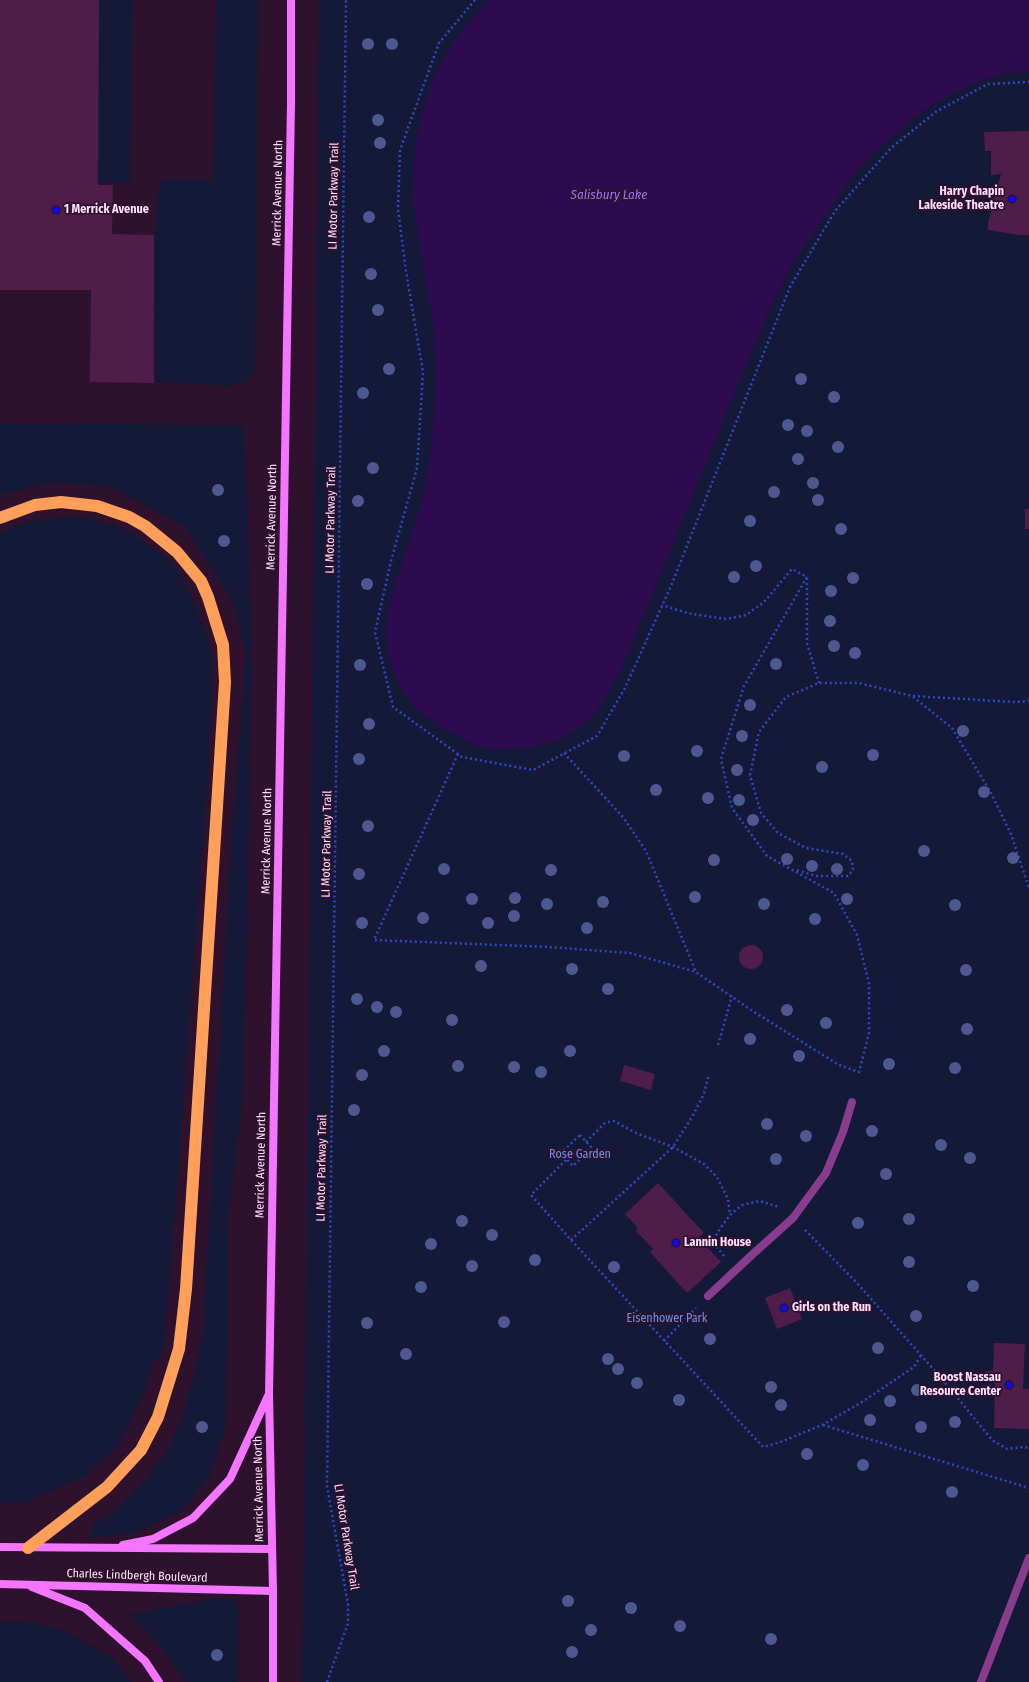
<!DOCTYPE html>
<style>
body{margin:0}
canvas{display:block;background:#2e112c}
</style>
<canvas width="1029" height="1682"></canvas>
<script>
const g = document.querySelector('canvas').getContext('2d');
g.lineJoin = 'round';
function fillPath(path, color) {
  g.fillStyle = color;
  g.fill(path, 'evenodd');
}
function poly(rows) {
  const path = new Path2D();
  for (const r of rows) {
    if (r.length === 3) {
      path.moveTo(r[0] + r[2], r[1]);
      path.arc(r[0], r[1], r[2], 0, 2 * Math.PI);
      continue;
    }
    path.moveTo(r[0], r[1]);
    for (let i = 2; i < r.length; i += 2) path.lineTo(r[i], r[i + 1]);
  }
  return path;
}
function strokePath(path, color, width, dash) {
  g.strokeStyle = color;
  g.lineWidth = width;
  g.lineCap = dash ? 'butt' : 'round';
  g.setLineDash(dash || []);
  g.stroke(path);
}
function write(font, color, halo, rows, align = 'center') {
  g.font = font + ' "Fira Sans Condensed",sans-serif';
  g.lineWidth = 3.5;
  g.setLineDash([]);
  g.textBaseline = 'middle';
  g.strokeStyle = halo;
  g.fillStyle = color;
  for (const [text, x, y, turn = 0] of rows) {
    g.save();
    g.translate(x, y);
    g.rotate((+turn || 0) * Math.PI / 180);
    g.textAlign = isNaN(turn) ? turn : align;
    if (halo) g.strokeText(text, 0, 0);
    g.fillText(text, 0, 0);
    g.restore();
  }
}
fillPath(poly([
 [98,0,134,0,130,183,98,183],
 [216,0,258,0,255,371,250,377,242,383,229,386,155,382,154,235,160,180,213,180],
 [319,0,1029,0,1029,1682,302,1682],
 [0,423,245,425,252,651,246,1007,243,1096,228,1221,228,1347,225,1430,210,1477,180,1513,133,1533,91,1538,92,1525,115,1510,144,1481,169,1448,187,1402,202,1339,231,847,246,651,233,603,186,528,114,488,58,482,0,494],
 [78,516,124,528,171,561,194,601,213,656,207,791,165,1340,159,1360,152,1361,148,1383,120,1445,82,1478,39,1496,28,1503,0,1502,0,533,25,522],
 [220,1598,232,1598,239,1604,238,1682,184,1682,160,1646,129,1614],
 [0,1622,28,1622,68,1631,114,1659,132,1682,0,1682]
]), '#141938');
fillPath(poly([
 [489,0,1029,0,1029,72,1007,73,984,79,958,91,925,109,894,134,870,156,846,185,795,259,765,319,619,674,598,709,585,723,570,734,553,742,533,747,510,749,489,749,469,743,446,730,420,712,407,698,398,683,390,661,387,642,387,619,390,603,422,500,429,465,435,407,436,365,433,325,413,202,415,145,420,122,429,91,438,69,453,44,467,24]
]), '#2e0a4e');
fillPath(poly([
 [0,0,99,0,98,185,113,185,112,234,154,235,154,383,90,382,91,290,0,290],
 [1029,131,1029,235,1019,235,988,230,988,223,1001,174,991,175,991,151,985,151,984,132],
 [1025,509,1029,509,1029,529,1025,529],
 [751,957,12],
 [624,1065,655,1074,651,1090,620,1081],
 [658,1183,704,1233,698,1238,721,1262,687,1293,650,1252,653,1249,636,1231,638,1228,625,1214],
 [790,1288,802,1319,777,1329,765,1298],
 [994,1343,1025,1344,1023,1389,1029,1389,1029,1429,994,1428,995,1381,985,1381,985,1371,993,1371]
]), '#4f1d4a');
strokePath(poly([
 [475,0,439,43,400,150,398,209,406,271,423,372,417,468,391,561,375,632,393,707,462,757,533,770,597,736,625,688,671,586,790,287,835,211,891,148,937,111,988,84,1029,82],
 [807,578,807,643,819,683],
 [913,696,1015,702,1029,701],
 [564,753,623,817,646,851,696,972],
 [458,754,374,940,548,947,630,953,696,972,751,1010,839,1065,859,1072,869,1033,869,983,857,935,834,893,767,856,732,808,721,759,744,686,807,577,792,569,764,602,746,615,726,619,687,613,662,605],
 [797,870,816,876,848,876,853,870,852,861,843,854,806,848,778,833,761,813,750,775,759,732,786,697,819,683,859,683,912,696,952,728,991,793,1011,834,1029,888],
 [718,1045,732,996],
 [580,1135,592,1148,573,1166,561,1153,580,1135],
 [586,1142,605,1123,614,1121,636,1133,673,1147,704,1164,717,1177,728,1199,730,1215],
 [566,1160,531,1195,571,1240,763,1447,778,1443,822,1425,862,1402,914,1367,921,1355],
 [805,1230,857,1283,942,1379,972,1372],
 [571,1240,673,1147,692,1117,704,1094,709,1074],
 [724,1256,713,1242,719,1230,730,1215,742,1205,760,1201,779,1207],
 [664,1341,696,1308],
 [942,1379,992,1440,1007,1449,1023,1447,1029,1448],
 [823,1425,1029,1488],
 [327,1682,348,1623,348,1604,327,1486,346,0]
]), '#2f47c2', 2.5, [2, 3]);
strokePath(poly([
 [708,1296,754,1253,793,1218,826,1173,843,1132,852,1102],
 [981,1682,1029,1558]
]), '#883c8d', 8);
strokePath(poly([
 [123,1545,153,1539,193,1518,230,1479,268,1396],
 [0,1547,272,1549],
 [0,1584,273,1591],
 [32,1587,85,1608,145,1661,159,1682],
 [273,1682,273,1591,269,1394,291,103,291,0]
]), '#f475ff', 8);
strokePath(poly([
 [0,518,35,505,61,502,97,506,129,517,145,526,177,552,201,581,208,597,223,645,225,682,186,1289,179,1349,158,1417,141,1450,107,1487,28,1548]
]), '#ff9f59', 12);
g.fillStyle = '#4d5891';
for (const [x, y] of [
 [368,44],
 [392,44],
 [378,120],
 [380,143],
 [369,217],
 [371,274],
 [378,310],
 [389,369],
 [801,379],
 [363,393],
 [834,397],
 [788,425],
 [807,431],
 [838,447],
 [798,459],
 [373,468],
 [813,483],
 [218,490],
 [774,492],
 [818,500],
 [358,501],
 [750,521],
 [841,529],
 [224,541],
 [756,566],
 [734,577],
 [853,578],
 [367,584],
 [831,591],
 [830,621],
 [834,646],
 [855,653],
 [776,664],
 [360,665],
 [750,705],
 [369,724],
 [963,731],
 [742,736],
 [697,751],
 [873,755],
 [624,756],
 [359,759],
 [822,767],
 [737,770],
 [656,790],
 [984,792],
 [708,798],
 [739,800],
 [753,820],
 [368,826],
 [924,851],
 [1013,858],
 [787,859],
 [714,860],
 [812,866],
 [444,869],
 [837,869],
 [551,870],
 [359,874],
 [695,897],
 [515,898],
 [472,899],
 [847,899],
 [603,902],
 [547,904],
 [764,904],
 [955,905],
 [514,916],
 [423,918],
 [815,919],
 [362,923],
 [488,923],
 [587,928],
 [481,966],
 [572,969],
 [966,970],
 [608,989],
 [357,999],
 [377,1007],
 [787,1010],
 [396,1012],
 [452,1020],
 [826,1023],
 [967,1029],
 [750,1039],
 [384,1051],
 [570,1051],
 [799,1056],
 [889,1064],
 [458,1066],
 [514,1067],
 [955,1068],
 [541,1072],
 [362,1075],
 [354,1110],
 [767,1124],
 [872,1131],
 [806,1136],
 [941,1145],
 [970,1158],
 [776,1159],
 [886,1174],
 [909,1219],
 [462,1221],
 [858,1223],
 [492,1235],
 [431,1244],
 [535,1260],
 [909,1262],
 [472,1266],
 [614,1267],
 [973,1286],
 [421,1287],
 [916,1316],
 [504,1322],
 [367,1323],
 [710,1339],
 [878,1348],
 [406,1354],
 [608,1359],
 [618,1369],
 [637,1383],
 [771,1387],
 [917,1390],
 [679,1400],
 [890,1401],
 [781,1405],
 [870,1420],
 [955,1422],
 [202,1427],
 [921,1427],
 [807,1454],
 [863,1465],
 [952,1492],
 [568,1601],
 [631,1608],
 [680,1626],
 [591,1630],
 [771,1639],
 [572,1652],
 [217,1655]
]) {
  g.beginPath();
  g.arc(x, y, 6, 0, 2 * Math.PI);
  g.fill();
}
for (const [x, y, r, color] of [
 [1012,199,4,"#0a0aff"],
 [56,210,4,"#0a0aff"],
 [676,1243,4,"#0a0aff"],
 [784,1308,4,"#0a0aff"],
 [1009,1385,4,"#0a0aff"]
]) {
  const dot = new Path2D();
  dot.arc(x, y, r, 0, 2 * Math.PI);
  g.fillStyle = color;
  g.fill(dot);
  strokePath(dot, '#2e112c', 1.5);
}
write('bold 12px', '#ffdeff', '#2e112c', [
 ["Harry Chapin",1004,192,"right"],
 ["Lakeside Theatre",1004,206,"right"],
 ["1 Merrick Avenue",64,210],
 ["Lannin House",684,1243],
 ["Girls on the Run",792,1308],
 ["Boost Nassau",1001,1378,"right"],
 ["Resource Center",1001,1392,"right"]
], 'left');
write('12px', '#ffdeff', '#2e112c', [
 ["Merrick Avenue North",278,193,-89],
 ["LI Motor Parkway Trail",334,196,-89],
 ["Merrick Avenue North",272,517,-89],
 ["LI Motor Parkway Trail",331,520,-89],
 ["Merrick Avenue North",267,841,-89],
 ["LI Motor Parkway Trail",327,844,-89],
 ["Merrick Avenue North",261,1165,-89],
 ["LI Motor Parkway Trail",322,1168,-89],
 ["Merrick Avenue North",259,1489,-91],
 ["LI Motor Parkway Trail",346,1537,81],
 ["Charles Lindbergh Boulevard",137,1576,2]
]);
write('12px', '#6692e3', '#2e112c', [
 ["Rose Garden",580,1155],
 ["Eisenhower Park",667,1319]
]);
write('italic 13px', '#a16cff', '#2e112c', [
 ["Salisbury Lake",609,195]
]);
</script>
